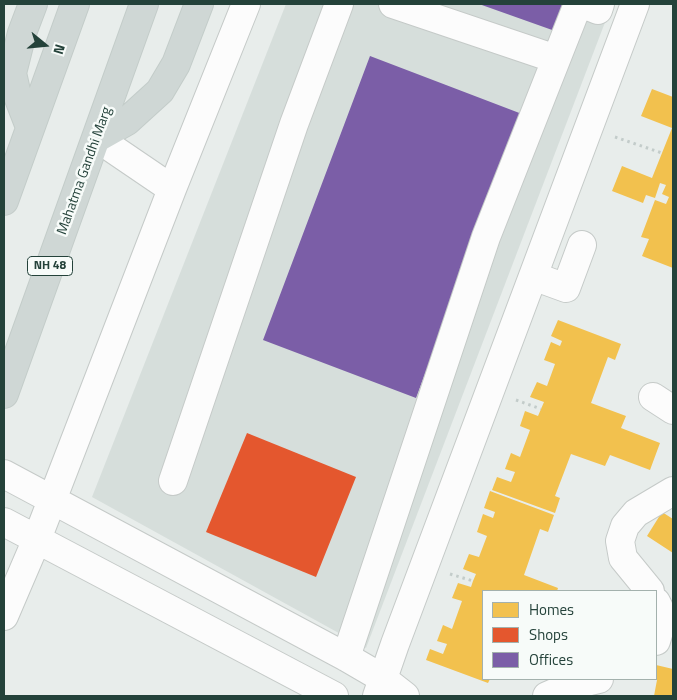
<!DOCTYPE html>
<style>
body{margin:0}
#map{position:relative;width:677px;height:700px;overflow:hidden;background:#e8edeb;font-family:"Titillium Web",sans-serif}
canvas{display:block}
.frame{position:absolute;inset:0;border:5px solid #24423a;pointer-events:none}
.legend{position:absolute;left:482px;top:590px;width:175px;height:90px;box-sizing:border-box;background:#f7fbf9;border:1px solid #a3b1ad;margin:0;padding:6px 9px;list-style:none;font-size:15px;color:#24423a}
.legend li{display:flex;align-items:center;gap:10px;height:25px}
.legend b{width:25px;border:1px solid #a3b1ad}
.north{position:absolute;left:20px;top:20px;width:50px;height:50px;-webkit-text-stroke:4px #f7fbf9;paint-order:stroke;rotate:107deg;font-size:14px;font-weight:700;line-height:20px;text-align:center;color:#24423a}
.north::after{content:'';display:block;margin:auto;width:18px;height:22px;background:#24423a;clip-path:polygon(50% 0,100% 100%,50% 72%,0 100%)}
</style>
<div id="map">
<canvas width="677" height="700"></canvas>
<div class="frame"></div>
<ul class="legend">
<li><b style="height:14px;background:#f2c14e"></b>Homes</li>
<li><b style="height:14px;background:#e4572e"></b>Shops</li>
<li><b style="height:14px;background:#7b5ea7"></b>Offices</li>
</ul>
<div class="north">N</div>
</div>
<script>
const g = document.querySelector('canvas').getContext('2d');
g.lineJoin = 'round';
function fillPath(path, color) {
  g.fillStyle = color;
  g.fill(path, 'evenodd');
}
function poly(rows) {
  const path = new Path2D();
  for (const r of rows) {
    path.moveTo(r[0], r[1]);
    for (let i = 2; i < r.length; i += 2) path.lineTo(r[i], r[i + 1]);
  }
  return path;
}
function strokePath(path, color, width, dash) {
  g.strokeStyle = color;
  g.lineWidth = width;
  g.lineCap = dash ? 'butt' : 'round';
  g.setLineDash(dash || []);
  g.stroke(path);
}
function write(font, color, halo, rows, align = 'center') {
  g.font = font + ' "Titillium Web",sans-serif';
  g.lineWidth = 5;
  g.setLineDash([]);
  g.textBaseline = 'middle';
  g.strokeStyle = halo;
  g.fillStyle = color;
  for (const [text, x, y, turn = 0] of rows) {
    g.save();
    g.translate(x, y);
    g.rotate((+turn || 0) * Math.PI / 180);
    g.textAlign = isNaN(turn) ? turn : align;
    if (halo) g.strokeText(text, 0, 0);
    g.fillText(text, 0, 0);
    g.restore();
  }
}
fillPath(poly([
 [286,4,612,4,366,648,92,497]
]), '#d6dedb');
fillPath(poly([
 [652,89,673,97,673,268,642,256,649,239,641,237,655,200,666,204,669,197,662,194,666,185,660,183,655,198,646,195,643,203,612,191,622,166,652,178,672,128,641,116],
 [558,320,621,344,615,360,608,357,591,403,626,416,621,428,660,443,650,470,610,455,605,466,571,454,555,496,560,498,555,513,492,490,497,477,511,482,515,472,505,469,511,453,520,457,530,430,520,426,525,411,538,416,544,402,530,397,537,382,547,386,555,364,544,360,551,342,560,346,562,341,551,336],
 [490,491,554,515,548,532,540,529,524,575,558,588,557,591,483,591,483,679,490,679,488,683,426,660,430,649,443,654,447,644,437,641,443,625,452,629,462,601,452,598,458,583,471,587,473,581,476,574,463,569,469,554,479,557,487,536,477,532,483,514,493,518,495,512,484,508],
 [662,512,673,519,673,553,647,536],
 [656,665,673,669,673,696,654,696,657,680]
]), '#f2c14e');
fillPath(poly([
 [247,433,356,477,316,577,206,532]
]), '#e4572e');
fillPath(poly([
 [479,4,564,4,555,31],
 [370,56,522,114,416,398,263,340]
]), '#7b5ea7');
const minor = poly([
 [393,4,556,59],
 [583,4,598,10,600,4],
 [97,138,172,189],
 [533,276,566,288,582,245],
 [653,397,673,410],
 [4,474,346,657,382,678,405,696],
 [173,481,294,124,339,4],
 [4,522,334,696],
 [650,591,623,558,620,541,625,526,636,513,673,491],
 [656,602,659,608,660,628,656,641],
 [4,616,37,539,172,189,246,4],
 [346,657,486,237,578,4],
 [377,696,395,644,635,4],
 [547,696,570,686,599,679]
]);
const major = poly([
 [30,127,16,91,12,73,22,33,33,4],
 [97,138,127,121,160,91,176,64,199,4],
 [4,201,75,4],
 [4,394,144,4]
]);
strokePath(minor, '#c5cac8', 30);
strokePath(major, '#c3ccc9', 30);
strokePath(poly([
 [615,137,662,153],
 [516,400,541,409],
 [450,574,473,581]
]), '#c3ccca', 3, [2.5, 4]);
strokePath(minor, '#fcfcfc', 28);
strokePath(major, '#cfd7d5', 28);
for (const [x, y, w] of [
 [50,266,45]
]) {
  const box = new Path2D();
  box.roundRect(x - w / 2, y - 9.5, w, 19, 4);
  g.fillStyle = '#f7fbf9';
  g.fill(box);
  strokePath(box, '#24423a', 1);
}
write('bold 12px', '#24423a', null, [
 ["NH 48",50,266]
]);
write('14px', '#24423a', '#f7fbf9', [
 ["Mahatma Gandhi Marg",85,171,-70]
]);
</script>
